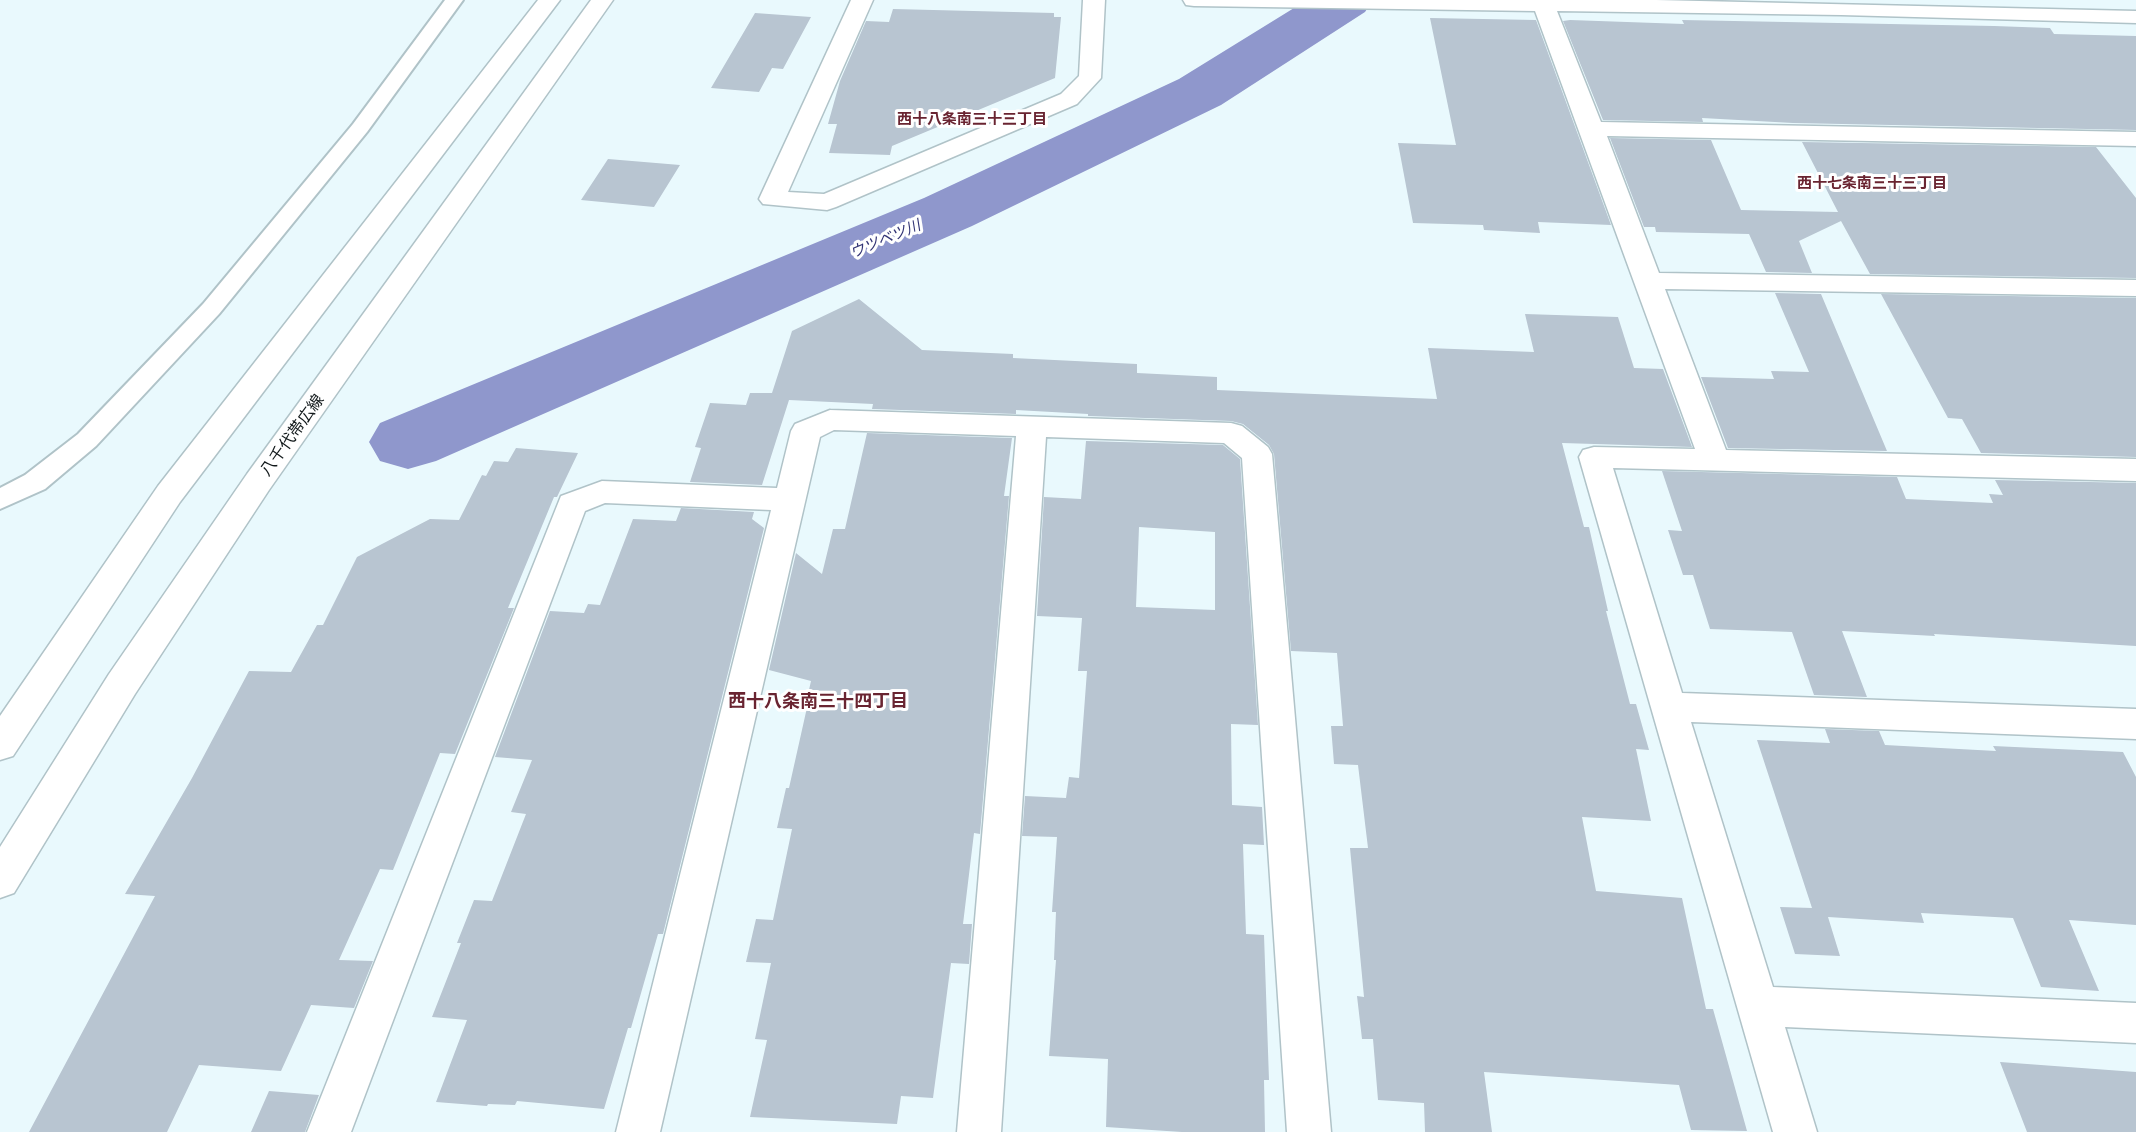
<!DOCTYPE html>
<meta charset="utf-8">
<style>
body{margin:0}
canvas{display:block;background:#e9f9fd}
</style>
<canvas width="2136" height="1132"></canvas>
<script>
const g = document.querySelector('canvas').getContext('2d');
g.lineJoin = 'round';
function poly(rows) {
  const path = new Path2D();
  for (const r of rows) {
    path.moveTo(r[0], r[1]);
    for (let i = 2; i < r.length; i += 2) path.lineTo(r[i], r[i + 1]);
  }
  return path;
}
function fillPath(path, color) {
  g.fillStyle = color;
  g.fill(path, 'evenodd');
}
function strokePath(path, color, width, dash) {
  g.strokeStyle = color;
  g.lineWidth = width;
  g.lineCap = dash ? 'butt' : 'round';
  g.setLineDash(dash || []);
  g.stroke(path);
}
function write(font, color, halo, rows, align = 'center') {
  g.font = font + ' Commissioner,"Noto Sans JP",sans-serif';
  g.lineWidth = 6;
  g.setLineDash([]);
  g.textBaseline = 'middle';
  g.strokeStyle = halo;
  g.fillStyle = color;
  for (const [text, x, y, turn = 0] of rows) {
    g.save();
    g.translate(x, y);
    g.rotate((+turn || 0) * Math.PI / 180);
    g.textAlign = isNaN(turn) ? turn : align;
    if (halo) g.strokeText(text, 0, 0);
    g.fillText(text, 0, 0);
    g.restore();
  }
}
fillPath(poly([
 [1307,0,1373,0,1365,12,1221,105,972,226,436,461,408,469,380,461,369,442,380,423,924,198,1179,79,1307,0]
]), '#8f97cc');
fillPath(poly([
 [893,9,1054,13,1054,17,1061,17,1055,78,892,146,890,155,829,153,837,124,828,124,840,81,866,21,889,22],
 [755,13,811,17,783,69,772,68,759,92,711,88],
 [1430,18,1536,20,1611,225,1538,222,1540,233,1484,230,1483,225,1413,223,1398,143,1456,145],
 [1570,20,1684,24,1682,20,1994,26,2050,28,2054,34,2136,36,2136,130,1793,123,1702,118,1703,122,1603,120,1563,21],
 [1610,138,1711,140,1741,210,1838,212,1802,142,2096,147,2136,198,2136,278,1870,274,1841,221,1799,241,1812,273,1766,272,1749,234,1656,232,1655,227,1644,227],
 [608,159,680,165,654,207,581,200],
 [1775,293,1821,294,1887,451,1728,448,1701,377,1774,379,1771,371,1809,372],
 [1881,294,2136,298,2136,457,1981,453,1962,419,1948,418],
 [859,299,922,350,1013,354,1013,358,1137,364,1137,373,1217,377,1217,390,1437,399,1428,348,1534,352,1525,314,1618,317,1634,368,1663,369,1692,447,1562,443,1584,527,1589,527,1608,611,1606,611,1630,704,1636,704,1649,750,1636,749,1651,821,1582,817,1596,891,1682,898,1706,1009,1713,1009,1747,1131,1691,1130,1679,1085,1484,1072,1492,1132,1425,1132,1424,1103,1378,1100,1373,1039,1362,1039,1357,996,1364,997,1350,848,1368,848,1358,765,1334,764,1331,726,1343,726,1337,653,1291,651,1274,454,1269,445,1243,424,1231,421,1088,416,1088,414,1016,410,1016,414,872,409,873,404,789,400,762,485,690,482,701,448,695,447,710,403,746,405,750,393,772,393,792,331],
 [867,433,1012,438,1004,496,1009,496,980,834,974,833,963,924,972,924,969,964,951,963,933,1098,901,1096,897,1124,750,1117,767,1040,755,1039,771,963,746,962,756,919,773,920,792,829,777,828,786,788,789,788,808,703,806,703,811,681,769,670,796,553,822,574,833,529,845,529],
 [1086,441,1223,445,1240,459,1258,725,1231,724,1232,805,1262,807,1264,845,1243,844,1246,934,1264,935,1269,1080,1264,1080,1265,1132,1182,1132,1106,1127,1108,1059,1049,1056,1056,960,1054,960,1056,912,1052,912,1057,837,1022,836,1025,796,1066,798,1069,777,1079,778,1087,671,1078,671,1082,618,1037,616,1044,497,1081,499],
 [1139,527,1215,532,1215,610,1136,607],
 [516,448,578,453,557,497,554,497,508,608,514,608,455,754,440,753,393,870,380,869,339,960,373,961,354,1008,311,1005,281,1071,199,1065,167,1132,29,1132,155,896,125,894,192,778,249,671,291,672,317,625,323,625,357,557,430,519,459,520,482,475,486,476,494,461,508,462],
 [1662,471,1897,477,1906,499,1993,503,1989,494,2003,495,1995,480,2136,483,2136,646,1934,634,1935,636,1842,631,1867,697,1814,695,1792,632,1710,629,1693,575,1683,575,1668,530,1682,531],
 [681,508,754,512,752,519,764,528,663,934,658,934,631,1028,628,1028,604,1109,517,1101,515,1105,488,1104,487,1106,436,1102,467,1020,432,1017,461,943,457,943,474,900,492,901,526,814,511,812,532,760,495,757,550,611,584,613,588,604,600,605,633,519,676,521],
 [1825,729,1879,731,1885,745,1996,751,1993,746,2123,752,2136,777,2136,925,2069,920,2099,991,2041,987,2013,918,1921,913,1924,923,1828,917,1840,956,1795,954,1780,907,1812,908,1757,740,1830,743],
 [2000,1062,2136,1072,2136,1132,2027,1132],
 [269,1091,319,1095,305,1132,251,1132]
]), '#b8c5d1');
const lane = poly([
 [445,0,463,0,367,132,219,314,96,446,45,489,0,509,0,488,25,475,78,434,203,304,353,124,445,0]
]);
const street = poly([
 [851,0,873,0,788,192,824,194,1061,94,1079,76,1083,0,1105,0,1101,78,1077,104,836,207,827,210,763,204,759,199,851,0],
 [1183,0,1656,0,2136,11,2136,23,1841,15,1557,11,1601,122,2136,132,2136,146,1607,136,1659,273,2136,280,2136,296,1665,289,1726,450,2136,459,2136,481,1613,468,1682,693,2136,709,2136,739,1691,722,1773,987,2136,1003,2136,1043,1785,1027,1817,1132,1773,1132,1579,457,1583,450,1594,447,1695,449,1535,11,1194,6,1186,5,1183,0],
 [830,410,1231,423,1242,426,1268,447,1272,454,1331,1132,1287,1132,1242,458,1224,443,1046,437,1001,1132,957,1132,1016,436,834,430,820,437,660,1132,616,1132,771,510,605,503,585,511,351,1132,307,1132,561,496,602,481,777,488,791,431,795,424,830,410]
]);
const secondary = poly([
 [538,0,560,0,180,502,13,756,0,760,0,716,158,486,538,0],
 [591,0,613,0,269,490,135,694,14,893,0,898,0,847,109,674,247,474,591,0]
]);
strokePath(lane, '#b0c3c8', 4);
strokePath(street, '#b0c3c8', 3);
strokePath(secondary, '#b0c3c8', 3);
fillPath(lane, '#fff');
fillPath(street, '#fff');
fillPath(secondary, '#fff');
write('bold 15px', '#692431', '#fff', [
 ["西十八条南三十三丁目",972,119],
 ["西十七条南三十三丁目",1872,183]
]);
write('italic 15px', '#323475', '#fff', [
 ["ウツベツ川",885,239,-23]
]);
write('16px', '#11181a', '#fff', [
 ["八千代帯広線",292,435,-54]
]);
write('bold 18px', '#692431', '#fff', [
 ["西十八条南三十四丁目",818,701]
]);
</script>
